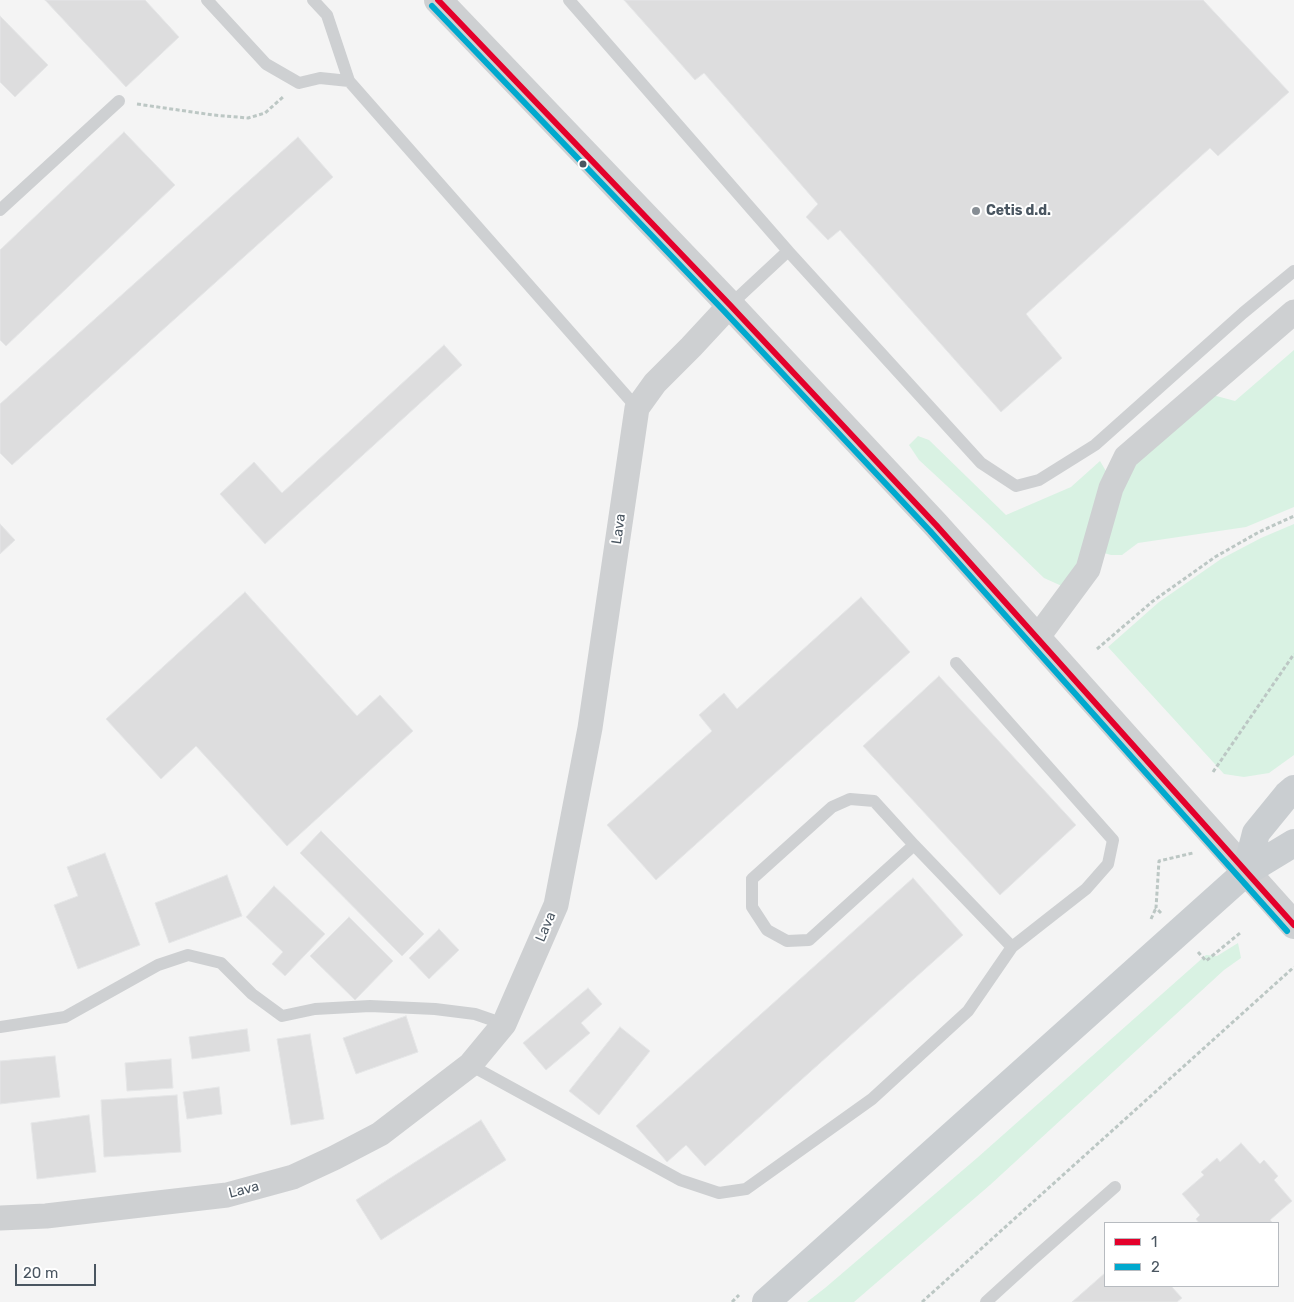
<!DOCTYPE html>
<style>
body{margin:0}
#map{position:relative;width:1294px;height:1302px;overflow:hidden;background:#f4f4f4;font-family:Rubik,sans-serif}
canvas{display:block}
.legend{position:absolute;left:1104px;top:1222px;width:175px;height:65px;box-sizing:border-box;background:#fff;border:1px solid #b7bbc0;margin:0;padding:6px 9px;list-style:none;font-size:15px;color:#4a5661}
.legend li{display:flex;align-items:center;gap:10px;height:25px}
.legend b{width:25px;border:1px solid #b7bbc0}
.scale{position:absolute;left:15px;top:1264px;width:81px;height:22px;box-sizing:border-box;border:2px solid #4a5661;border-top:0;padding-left:6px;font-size:15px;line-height:18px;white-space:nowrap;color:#4a5661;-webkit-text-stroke:4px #fff;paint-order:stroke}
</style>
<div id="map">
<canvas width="1294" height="1302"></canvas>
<ul class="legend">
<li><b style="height:6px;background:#e4002b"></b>1</li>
<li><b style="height:6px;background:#00a9ce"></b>2</li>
</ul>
<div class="scale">20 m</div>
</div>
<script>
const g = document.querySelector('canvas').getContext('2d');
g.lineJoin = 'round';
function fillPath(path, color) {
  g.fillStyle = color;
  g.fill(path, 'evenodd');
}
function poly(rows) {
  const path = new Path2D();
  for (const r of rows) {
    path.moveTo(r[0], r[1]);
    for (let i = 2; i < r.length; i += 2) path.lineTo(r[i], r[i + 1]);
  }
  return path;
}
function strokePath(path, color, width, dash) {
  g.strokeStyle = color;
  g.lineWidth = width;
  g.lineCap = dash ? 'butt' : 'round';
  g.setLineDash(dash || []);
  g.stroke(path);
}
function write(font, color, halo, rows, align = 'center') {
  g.font = font + ' Rubik,sans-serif';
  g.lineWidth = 4;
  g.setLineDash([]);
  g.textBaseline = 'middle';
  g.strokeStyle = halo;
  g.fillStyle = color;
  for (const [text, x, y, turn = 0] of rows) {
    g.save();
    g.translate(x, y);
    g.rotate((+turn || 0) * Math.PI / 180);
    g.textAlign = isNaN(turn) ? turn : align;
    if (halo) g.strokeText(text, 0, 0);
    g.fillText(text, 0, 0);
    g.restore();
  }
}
fillPath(poly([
 [1294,350,1294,507,1246,527,1138,543,1122,555,1111,555,1097,551,1064,587,1044,578,987,523,919,460,909,445,918,436,929,440,1006,515,1071,487,1100,461,1113,483,1209,394,1235,401],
 [1294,524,1294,755,1269,773,1244,777,1224,774,1108,647,1159,602,1221,559,1261,538],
 [1238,943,1241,958,1224,970,990,1185,854,1302,807,1302,825,1288,977,1158,1206,955,1217,956]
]), '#d9f2e3');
const building = poly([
 [45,0,145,0,179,37,126,87,45,0],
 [624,0,1203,0,1289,92,1218,156,1210,148,1026,314,1062,358,1001,412,840,230,828,240,806,217,818,204,704,73,695,80,624,0],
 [0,16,48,65,15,97,0,82,0,16],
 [124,132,175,185,6,346,0,340,0,250,124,132],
 [298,137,333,177,12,465,0,453,0,404,298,137],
 [444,345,462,365,265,544,220,494,254,462,282,493,444,345],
 [0,524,15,540,0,554,0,524],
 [245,592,357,716,380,695,413,731,287,846,196,746,161,779,106,719,245,592],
 [861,597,910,652,656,880,607,825,712,731,699,715,724,693,737,709,861,597],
 [939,676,1076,825,1000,895,863,746,939,676],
 [321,831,424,934,402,956,300,853,321,831],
 [105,853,140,945,78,969,54,905,78,896,67,867,105,853],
 [227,875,242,916,169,943,155,903,227,875],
 [913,878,963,935,705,1166,686,1145,667,1162,636,1126,913,878],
 [274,886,325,934,285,976,272,964,283,952,246,917,274,886],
 [349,917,393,961,355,1000,310,956,349,917],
 [439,929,459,950,429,979,409,958,439,929],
 [588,988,602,1004,581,1023,590,1033,546,1070,523,1043,588,988],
 [406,1016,418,1052,356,1074,343,1038,406,1016],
 [620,1027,650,1051,599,1115,569,1091,620,1027],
 [247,1029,250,1051,192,1059,189,1037,247,1029],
 [310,1034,324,1119,291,1125,277,1039,310,1034],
 [55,1056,60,1097,0,1104,0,1061,55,1056],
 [171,1059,173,1088,127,1091,125,1063,171,1059],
 [219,1087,222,1114,187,1119,183,1092,219,1087],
 [177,1095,181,1152,104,1157,101,1100,177,1095],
 [89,1115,96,1172,37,1179,31,1123,89,1115],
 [481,1120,506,1160,381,1240,356,1200,481,1120],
 [1241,1143,1260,1164,1264,1160,1278,1176,1274,1180,1292,1201,1270,1220,1273,1223,1199,1223,1196,1219,1200,1215,1182,1194,1204,1175,1201,1172,1217,1158,1220,1162,1241,1143],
 [1105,1273,1105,1286,1171,1286,1182,1298,1177,1302,1072,1302,1105,1273]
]);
fillPath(building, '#ddddde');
strokePath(building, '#e5e6e7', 1);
strokePath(poly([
 [137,104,213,115,248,118,265,113,283,97],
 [1097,649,1153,601,1215,557,1259,532,1294,516],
 [1213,772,1294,654],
 [1161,913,1156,908,1159,861,1193,853],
 [1151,919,1156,908],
 [1198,952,1206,961,1240,933],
 [732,1302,739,1295],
 [922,1302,1294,967]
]), '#bcc7c4', 3, [4, 2.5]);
strokePath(poly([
 [207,0,266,64,299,83,320,78,349,81],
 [313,0,327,15,349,81,637,408],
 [569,0,788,251,730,305],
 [0,210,119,101],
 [788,251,981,463,1016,486,1039,480,1095,445,1243,313,1294,271],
 [914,845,809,940,787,941,767,930,752,907,752,879,832,807,850,799,874,801,914,845,1012,947],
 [0,1027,65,1017,158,965,188,955,221,963,252,994,282,1016,315,1009,370,1006,435,1009,475,1014,504,1024],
 [470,1065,680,1180,719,1193,746,1189,872,1099,968,1011,1012,947,1040,925,1086,889,1108,864,1113,840,956,663],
 [986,1302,1031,1261,1115,1187]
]), '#ced0d2', 12);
strokePath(poly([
 [1037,638,1088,569,1111,488,1126,457,1294,312],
 [0,1218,46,1216,227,1195,293,1177,334,1158,380,1134,470,1065,504,1024,556,905,590,728,637,408,655,383,691,347,730,305]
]), '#ced0d2', 25);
strokePath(poly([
 [438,0,730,305,936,525,1294,925]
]), '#ced0d2', 28);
strokePath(poly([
 [1246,872,1256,833,1287,795,1294,789],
 [766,1302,1246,872,1294,843]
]), '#caced1', 28);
strokePath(poly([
 [438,0,730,305,936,525,1294,925]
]), '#e4002b', 6);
strokePath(poly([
 [432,6,724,311,930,531,1287,931]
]), '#00a9ce', 6);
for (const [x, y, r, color] of [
 [583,164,4.5,"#4a5661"],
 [976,211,5,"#868d94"]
]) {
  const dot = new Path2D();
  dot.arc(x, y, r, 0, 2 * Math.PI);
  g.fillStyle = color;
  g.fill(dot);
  strokePath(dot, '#fff', 2);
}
write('bold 14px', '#4a5661', '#fff', [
 ["Cetis d.d.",986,211]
], 'left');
write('14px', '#4a5661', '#fff', [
 ["Lava",619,529,-82],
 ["Lava",546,927,-67],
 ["Lava",244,1190,-14]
]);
</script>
